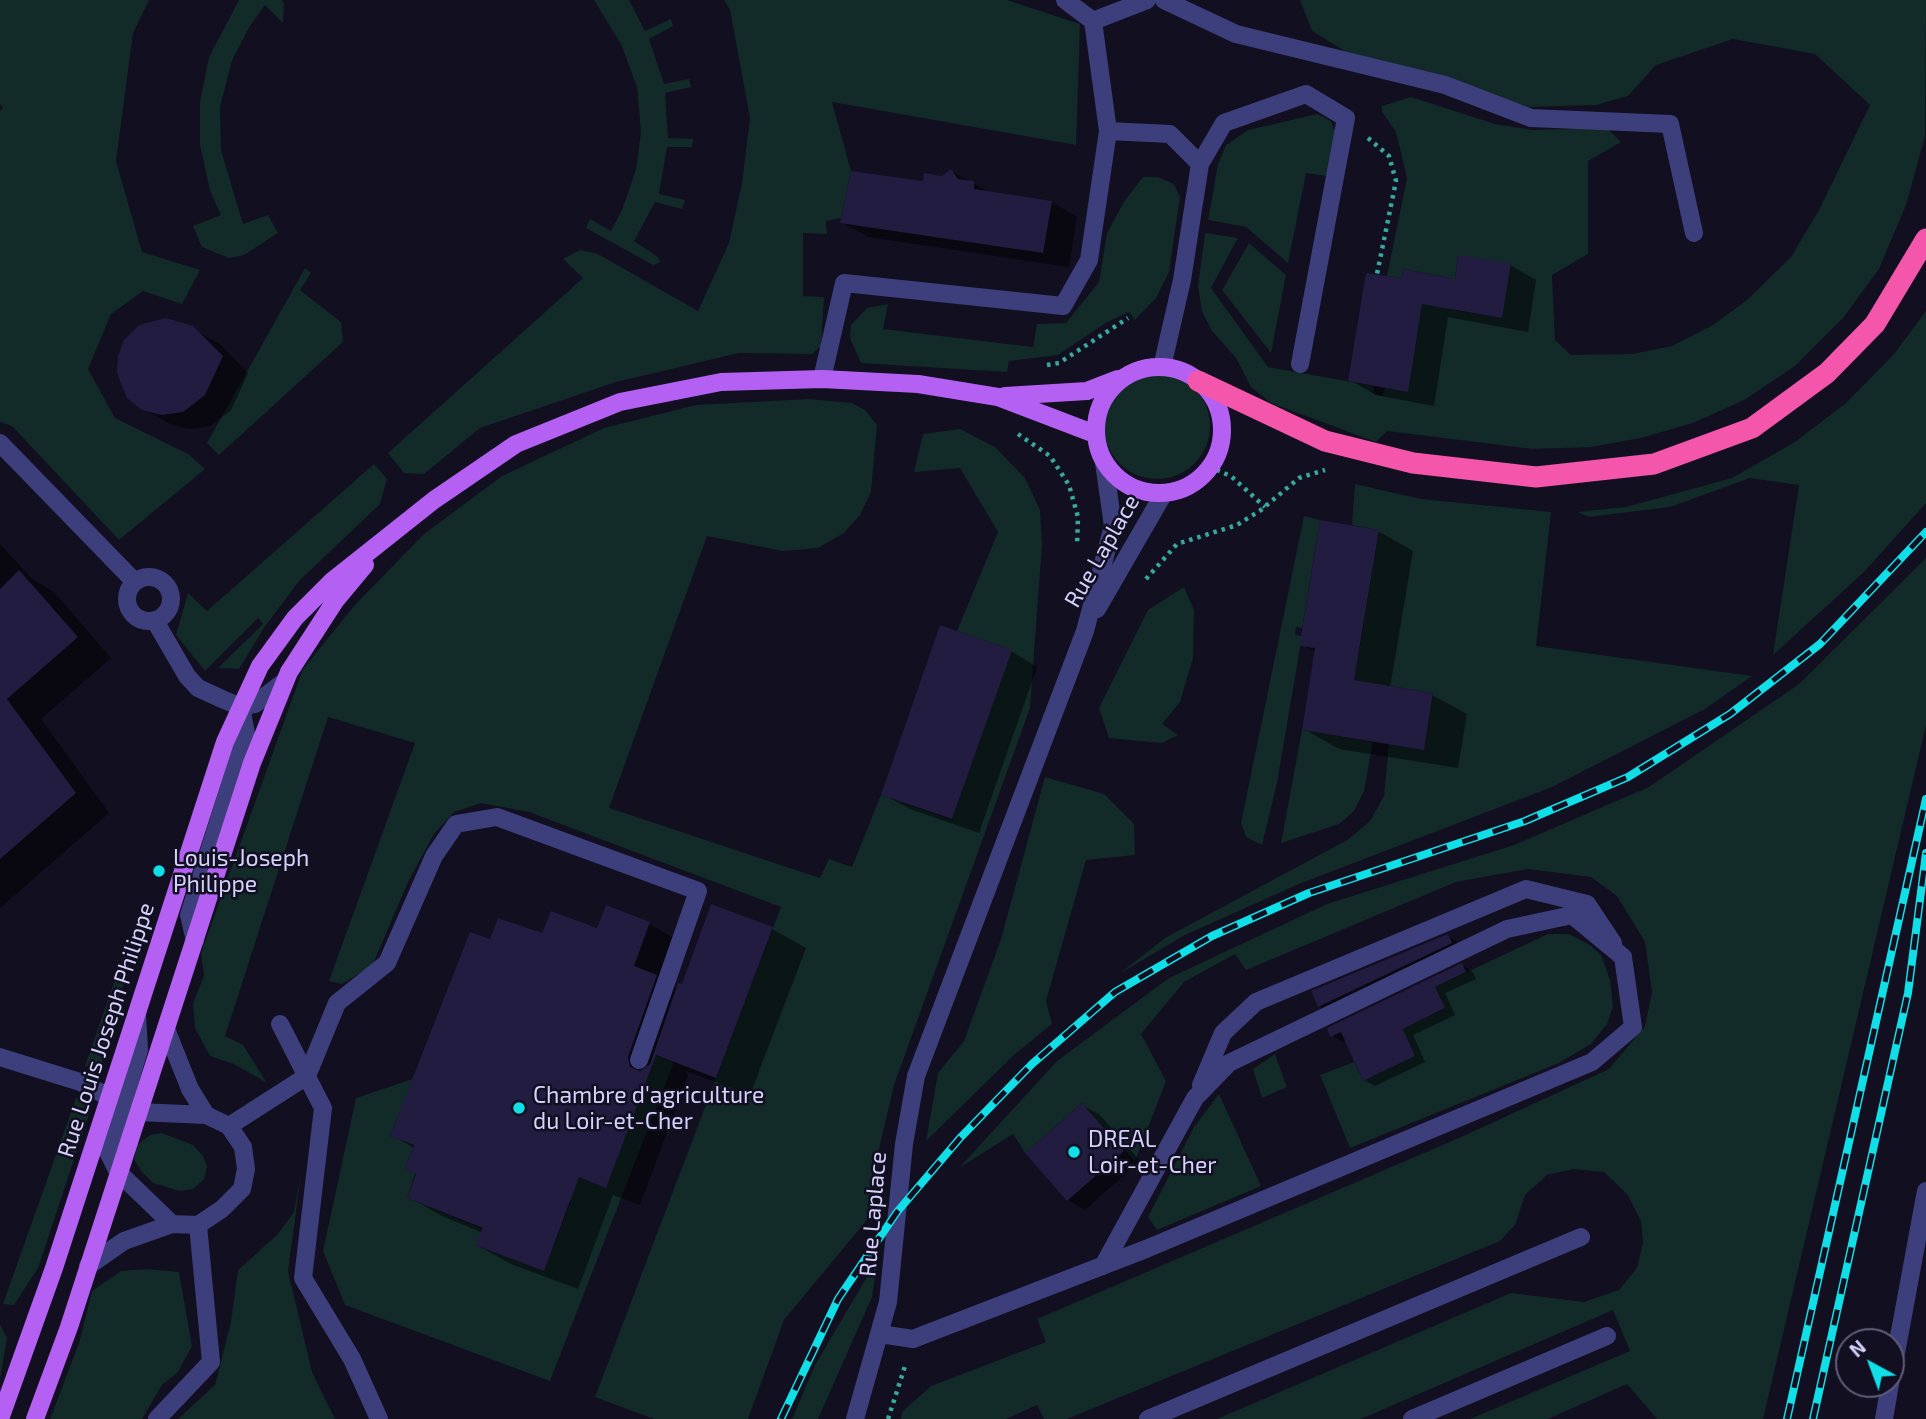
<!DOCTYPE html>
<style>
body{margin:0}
#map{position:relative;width:1926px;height:1419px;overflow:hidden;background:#110f20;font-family:"Exo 2",sans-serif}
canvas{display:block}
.north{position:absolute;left:1835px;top:1328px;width:70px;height:70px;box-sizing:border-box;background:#110f20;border:2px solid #5f5d78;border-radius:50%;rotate:319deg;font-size:19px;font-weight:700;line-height:28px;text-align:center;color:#d4d1fc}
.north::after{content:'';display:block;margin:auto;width:24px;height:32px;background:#11dfe8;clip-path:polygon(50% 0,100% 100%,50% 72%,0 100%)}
</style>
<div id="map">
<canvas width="1926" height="1419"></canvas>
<div class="north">N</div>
</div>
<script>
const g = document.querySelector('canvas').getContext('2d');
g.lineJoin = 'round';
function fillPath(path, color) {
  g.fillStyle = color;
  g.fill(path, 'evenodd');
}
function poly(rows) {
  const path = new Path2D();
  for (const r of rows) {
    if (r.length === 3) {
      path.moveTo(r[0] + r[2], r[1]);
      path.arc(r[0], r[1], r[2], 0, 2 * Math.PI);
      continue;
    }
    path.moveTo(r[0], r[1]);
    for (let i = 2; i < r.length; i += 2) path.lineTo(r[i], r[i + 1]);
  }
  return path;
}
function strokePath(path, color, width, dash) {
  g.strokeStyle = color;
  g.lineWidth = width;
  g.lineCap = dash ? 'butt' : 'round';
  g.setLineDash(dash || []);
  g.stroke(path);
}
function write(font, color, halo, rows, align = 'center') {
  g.font = font + ' "Exo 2",sans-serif';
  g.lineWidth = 5;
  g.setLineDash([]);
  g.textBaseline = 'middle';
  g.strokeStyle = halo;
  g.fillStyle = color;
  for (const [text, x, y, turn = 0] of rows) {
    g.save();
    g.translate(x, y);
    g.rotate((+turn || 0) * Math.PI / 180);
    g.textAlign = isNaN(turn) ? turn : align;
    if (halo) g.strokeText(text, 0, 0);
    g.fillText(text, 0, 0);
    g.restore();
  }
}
fillPath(poly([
 [0,0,149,0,133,33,116,161,142,252,200,270,182,304,143,291,111,314,88,369,115,418,188,454,205,469,119,540,12,426,0,422,0,111,3,108,0,104],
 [239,0,282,0,284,4,283,23,265,5,250,26,232,60,220,107,221,150,243,224,268,215,278,233,244,255,229,258,202,247,193,226,221,215,210,191,200,145,200,102,209,57],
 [594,0,629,0,645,31,671,19,673,26,649,39,664,84,689,79,691,87,665,93,668,138,693,139,692,147,667,147,659,194,685,200,682,209,655,202,634,241,658,257,660,262,653,265,586,228,590,219,611,231,622,210,636,169,641,132,637,87,621,44],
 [724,0,1007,0,1080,24,1076,145,832,102,851,171,841,218,826,221,827,234,803,233,803,296,824,297,821,346,812,354,739,353,616,382,480,428,424,474,404,473,388,453,583,278,563,259,580,250,598,254,698,311,729,243,742,183,750,118,730,10],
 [1300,0,1926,0,1925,136,1906,205,1879,269,1843,318,1795,366,1744,400,1693,423,1641,438,1591,447,1533,449,1387,431,1376,442,1271,403,1251,387,1236,358,1212,331,1202,312,1198,286,1205,233,1238,238,1211,288,1268,367,1374,386,1373,393,1382,396,1425,283,1449,309,1501,318,1510,264,1458,256,1455,279,1403,269,1402,278,1387,276,1407,178,1396,132,1382,112,1382,106,1411,97,1495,124,1533,130,1607,128,1621,142,1588,161,1588,254,1552,275,1555,340,1571,355,1632,354,1672,346,1713,325,1747,300,1791,257,1819,210,1870,105,1815,54,1733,39,1656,65,1628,96,1596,105,1529,107,1431,74,1351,55,1312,31],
 [1317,114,1331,121,1336,135,1327,176,1306,173,1288,263,1246,227,1208,220,1218,164,1226,145,1248,130],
 [1143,177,1158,177,1174,184,1180,197,1169,272,1156,298,1135,320,1129,312,1107,322,1058,355,1009,361,1007,372,861,363,850,338,851,325,867,308,888,304,883,329,1033,347,1037,324,1066,323,1099,282,1107,233,1125,200],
 [1249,243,1286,275,1271,353,1222,290],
 [305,268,311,273,300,290,341,322,343,342,219,455,207,443],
 [1926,311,1926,503,1864,572,1773,655,1799,485,1750,478,1670,507,1589,517,1577,512,1626,507,1732,478,1795,442,1846,403,1894,354],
 [1157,426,53],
 [809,399,852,403,865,410,877,425,871,492,860,515,844,533,818,548,783,551,707,536,609,808,820,878,829,859,852,867,881,795,952,820,1011,650,957,631,998,532,960,468,914,472,923,434,960,429,995,447,1025,478,1040,510,1042,545,1030,708,894,1085,879,1149,875,1210,784,1320,748,1419,654,1419,595,1397,781,907,529,812,481,803,454,812,434,834,408,882,372,966,342,984,329,981,415,743,328,717,225,1036,243,1045,267,1083,234,1064,210,1056,195,1028,193,1003,204,976,201,953,303,669,354,606,424,534,502,476,604,428,696,405],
 [374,464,387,479,380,504,299,581,264,628,239,669,218,668,263,624,258,618,205,671,176,635,188,593,207,611],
 [1355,484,1421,499,1551,512,1536,646,1752,676,1705,709,1552,787,1299,884,1185,935,1119,974,1165,938,1349,839,1370,821,1384,796,1389,744,1424,749,1433,693,1341,678,1358,658,1379,530,1352,525],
 [1304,516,1320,520,1302,628,1296,627,1295,635,1302,636,1277,783,1262,845,1246,837,1241,823],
 [1926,558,1926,725,1763,1419,1657,1419,1627,1384,1548,1419,1470,1419,1630,1351,1613,1310,1361,1419,1217,1419,1511,1293,1584,1302,1619,1290,1637,1268,1643,1243,1641,1221,1627,1194,1604,1172,1573,1169,1547,1175,1525,1195,1515,1225,1500,1241,1067,1419,1044,1419,1037,1405,1006,1419,901,1419,902,1412,931,1386,1046,1342,1037,1319,1459,1138,1609,1069,1645,1026,1652,992,1645,942,1617,896,1591,877,1528,869,1456,882,1246,970,1235,954,1184,982,1141,1034,1166,1081,1135,1161,1082,1103,1025,1153,1013,1134,959,1168,1057,1061,1169,978,1327,904,1514,845,1649,787,1799,684],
 [1184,587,1194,610,1193,658,1180,702,1162,724,1178,735,1162,743,1109,738,1099,708,1148,610],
 [1302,730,1373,742,1364,791,1354,811,1339,824,1281,843],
 [1045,777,1104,794,1134,824,1135,855,1086,860,1046,1001,1052,1024,1014,1055,926,1141,938,1073,964,1041,1001,939],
 [1548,934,1569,934,1590,945,1601,955,1610,980,1613,1006,1607,1024,1591,1044,1559,1063,1350,1148,1320,1075,1354,1062,1363,1081,1414,1056,1403,1029,1445,1009,1435,987],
 [128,942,132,954,100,1070,85,1066],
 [1275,1054,1287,1087,1262,1098,1253,1069],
 [655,1055,674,1062,550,1381,345,1305,323,1251,356,1098,413,1079,390,1136,414,1145,405,1169,415,1173,407,1198,483,1229,476,1245,544,1271,571,1201,526,1182,535,1160,606,1187],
 [1219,1094,1261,1186,1157,1230,1148,1217,1194,1127],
 [76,1098,92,1105,38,1268,14,1305,3,1304],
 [162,1133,193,1145,203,1156,207,1167,204,1179,193,1189,180,1191,153,1183,141,1171,134,1159,137,1145,150,1135],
 [301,1174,288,1271,312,1372,335,1419,178,1419,215,1385,231,1322,238,1270,277,1235,294,1212],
 [878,1258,872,1297,818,1419,792,1419,815,1365],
 [147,1269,179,1272,192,1346,178,1372,162,1385,142,1419,50,1419,79,1343,92,1291,121,1271],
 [0,1324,7,1338,0,1380]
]), '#122a28');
fillPath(poly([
 [951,171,991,193,1052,202,1077,217,1069,267,868,237,842,222,942,178],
 [1510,265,1536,280,1528,332,1448,317,1434,406,1376,395,1350,380,1403,280,1456,281],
 [177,321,220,344,248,373,231,410,210,426,190,429,170,424,143,408,126,341,149,323],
 [1378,531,1413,551,1390,688,1432,695,1467,714,1458,768,1339,749,1304,729,1316,653,1302,645],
 [0,544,31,578,54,592,111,658,41,719,109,813,0,908],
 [1011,651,1037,667,979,833,910,809,883,794],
 [712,906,772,929,806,948,750,1095,686,1071,688,1076,640,1205,613,1195,578,1289,511,1264,477,1245,483,1233,442,1216,409,1197,417,1174,414,1148,392,1135,491,941,649,924,683,943,668,983,678,989,683,987],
 [1448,936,1456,941,1460,947,1328,1011,1319,1006],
 [1462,965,1473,972,1476,979,1445,993,1455,1015,1413,1035,1425,1062,1375,1086,1364,1080,1347,1040,1343,1042,1332,1035],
 [1082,1105,1100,1115,1140,1161,1085,1210,1068,1200]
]), '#0007');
fillPath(poly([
 [951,169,958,179,974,181,974,189,1052,201,1043,253,840,223,851,171,923,181,924,173,942,176],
 [1458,255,1511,263,1502,318,1422,304,1408,392,1348,381,1366,273,1402,278,1403,269,1455,279],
 [166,318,193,326,223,356,205,395,183,412,162,415,142,410,127,398,117,373,118,356,124,340,139,325],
 [1320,520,1379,530,1354,680,1433,693,1424,750,1302,730,1315,648,1300,646,1301,636],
 [19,570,78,637,7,699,76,793,0,859,0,589],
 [940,625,1012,650,952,819,881,795],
 [711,904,773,927,716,1078,656,1055,606,1188,579,1177,544,1271,475,1245,483,1228,407,1198,416,1174,405,1169,414,1145,390,1136,470,932,490,939,498,918,542,933,551,911,597,928,606,905,650,922,634,966,657,975,628,1057,630,1067,640,1071,650,1064,678,983,682,984],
 [1448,934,1452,943,1318,1007,1311,991],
 [1462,963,1466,972,1435,987,1445,1008,1403,1029,1415,1056,1363,1081,1341,1032,1330,1037,1327,1028],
 [1082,1103,1124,1151,1067,1201,1025,1153]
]), '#211c40');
strokePath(poly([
 [1368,138,1389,156,1396,181,1377,274],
 [1047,365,1059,363,1128,318],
 [1018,434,1050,456,1069,485,1078,517,1077,546],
 [1209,466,1232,477,1265,507],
 [1146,579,1177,544,1237,525,1261,510,1299,478,1325,470],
 [888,1419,906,1363]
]), '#37aa9d', 4.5, [3.5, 5]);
strokePath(poly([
 [1164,0,1236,34,1445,85,1531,118,1670,124,1694,233],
 [1093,21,1147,0],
 [1108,131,1170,134,1200,164,1182,280,1162,367],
 [1200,164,1224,123,1306,94,1346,118,1300,364],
 [822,379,844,283,1063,306,1089,260,1108,131,1093,21,1065,0],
 [0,443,135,582],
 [149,599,22],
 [1097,609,1164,493],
 [155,621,187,676,198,688,222,699,241,707,255,704,285,681],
 [195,941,189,915,246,734,241,707],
 [280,1024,323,1108,303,1278,352,1359,379,1419],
 [166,1029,190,1089,206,1115],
 [0,1057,80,1082,123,1104,138,1112,206,1115,229,1126,243,1147,246,1169,242,1189,222,1209,198,1225,172,1224,118,1172,108,1152,123,1104,139,1050,137,1014],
 [1201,1085,1223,1033,1256,1002,1526,889,1587,904,1613,943],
 [229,1126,307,1076,337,1003,387,963,434,856,456,824,497,817,698,891,639,1060],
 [88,1266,124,1241,172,1224],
 [880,1334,913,1339,1146,1249,1592,1062,1633,1027,1623,957,1572,915,1507,929,1229,1063,1195,1098,1103,1266],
 [1891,1380,1926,1191],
 [157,1419,211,1362,198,1225],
 [855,1419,888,1302,904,1144,916,1076,1085,631,1113,526,1104,463],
 [1148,1419,1581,1237],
 [1412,1419,1607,1336],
 [1884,1419,1890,1384]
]), '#3d3e7c', 18);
strokePath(poly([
 [1159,430,63],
 [1005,396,1087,391,1118,379],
 [0,1419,54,1268,225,742,260,666,295,618,332,581,434,500,516,444,620,402,721,382,822,379,918,384,998,397,1095,434],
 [35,1419,69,1327,252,763,289,672,335,601,365,565]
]), '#b461f3', 18);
strokePath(poly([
 [1198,381,1325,441,1413,463,1536,477,1654,464,1752,428,1827,373,1875,324,1926,239]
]), '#f356aa', 21);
const rail = poly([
 [781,1419,838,1299,897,1212,960,1138,1032,1064,1115,992,1212,936,1309,893,1525,821,1628,777,1730,714,1820,644,1926,532],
 [1787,1419,1926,799],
 [1813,1419,1908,993,1926,853]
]);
strokePath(rail, '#11dfe8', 8);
strokePath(rail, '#110f20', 5, [16]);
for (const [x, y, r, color] of [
 [159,871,7,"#11dfe8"],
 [519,1108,7,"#11dfe8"],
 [1074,1152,7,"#11dfe8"]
]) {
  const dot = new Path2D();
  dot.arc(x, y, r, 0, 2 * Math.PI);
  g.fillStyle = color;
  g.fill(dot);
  strokePath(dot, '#110f20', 2.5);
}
write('23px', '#d4d1fc', '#110f20', [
 ["Rue Laplace",1102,551,-60],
 ["Rue Louis Joseph Philippe",106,1030,-72],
 ["Rue Laplace",873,1214,-85]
]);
write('23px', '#d4d1fc', '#110f20', [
 ["Louis-Joseph",173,858],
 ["Philippe",173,884],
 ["Chambre d'agriculture",533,1095],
 ["du Loir-et-Cher",533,1121],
 ["DREAL",1088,1139],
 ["Loir-et-Cher",1088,1165]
], 'left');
</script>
